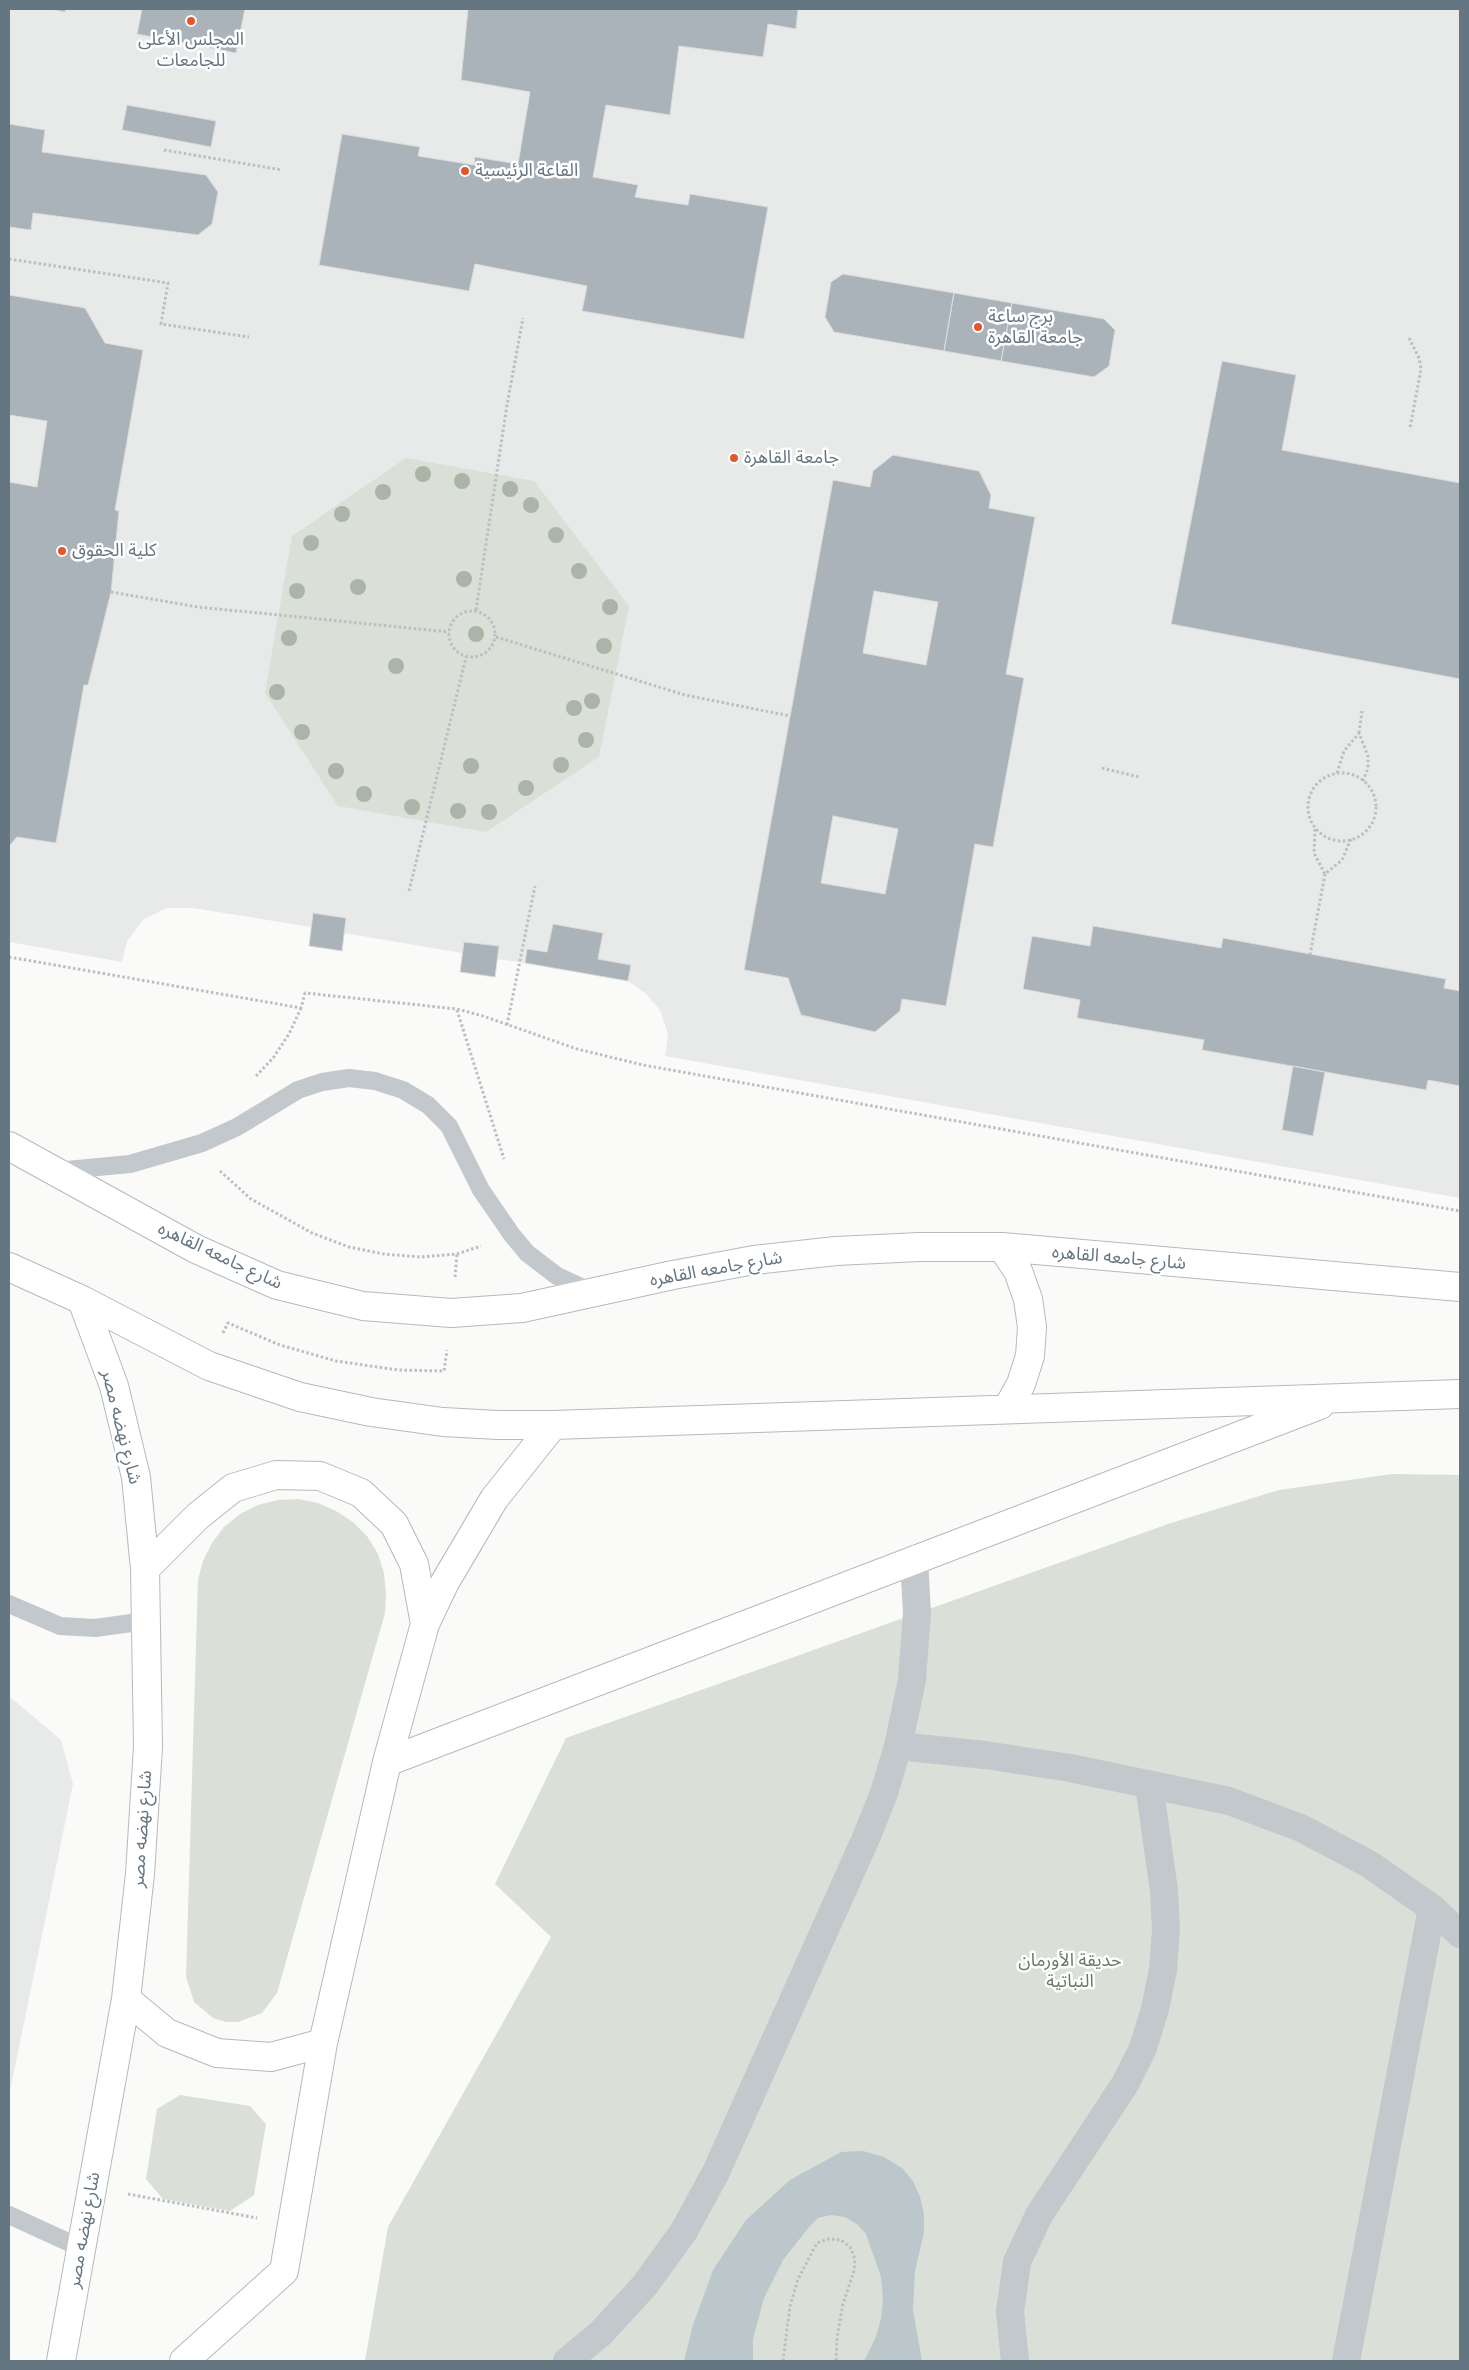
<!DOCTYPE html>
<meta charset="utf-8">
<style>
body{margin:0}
#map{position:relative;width:1469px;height:2370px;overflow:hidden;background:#fafaf8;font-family:Figtree,sans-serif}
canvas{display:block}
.frame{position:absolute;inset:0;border:10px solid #657683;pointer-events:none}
</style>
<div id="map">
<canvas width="1469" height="2370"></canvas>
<div class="frame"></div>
</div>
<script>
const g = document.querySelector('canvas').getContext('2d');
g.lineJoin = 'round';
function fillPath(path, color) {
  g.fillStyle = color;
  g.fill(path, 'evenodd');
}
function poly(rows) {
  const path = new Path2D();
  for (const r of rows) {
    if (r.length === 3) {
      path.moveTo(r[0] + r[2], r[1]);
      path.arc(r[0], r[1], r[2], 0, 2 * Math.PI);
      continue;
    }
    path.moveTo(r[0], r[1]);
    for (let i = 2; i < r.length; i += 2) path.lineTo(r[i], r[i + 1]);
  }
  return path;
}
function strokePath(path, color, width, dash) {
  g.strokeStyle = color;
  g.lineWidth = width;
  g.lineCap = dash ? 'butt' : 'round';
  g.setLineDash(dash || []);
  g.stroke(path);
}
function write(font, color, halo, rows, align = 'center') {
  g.font = font + ' Figtree,"Noto Sans Arabic",sans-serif';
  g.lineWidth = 5;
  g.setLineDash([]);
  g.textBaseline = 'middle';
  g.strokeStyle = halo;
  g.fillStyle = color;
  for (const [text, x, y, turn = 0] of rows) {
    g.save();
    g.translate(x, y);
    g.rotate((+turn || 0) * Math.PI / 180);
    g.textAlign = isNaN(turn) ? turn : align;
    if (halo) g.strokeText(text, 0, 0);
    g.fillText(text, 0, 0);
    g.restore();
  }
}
fillPath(poly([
 [9,9,1460,9,1460,1198,665,1056,668,1034,660,1010,645,993,628,981,525,963,497,959,495,977,460,972,462,953,344,933,342,951,309,946,311,927,193,908,167,908,144,919,127,941,122,962,9,942],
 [9,1696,61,1740,73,1784,9,2096]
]), '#e8e9e9');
fillPath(poly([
 [406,458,534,481,629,606,599,757,486,832,338,806,265,693,292,536],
 [1392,1474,1460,1475,1460,2361,365,2361,388,2227,551,1937,495,1884,566,1738,1171,1523,1279,1490],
 [298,1499,318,1503,336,1511,353,1522,367,1536,378,1554,384,1573,386,1593,385,1613,277,1993,262,2013,238,2022,226,2022,213,2018,194,2002,186,1977,198,1580,203,1561,212,1543,224,1527,240,1514,258,1505,278,1500],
 [180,2095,250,2106,266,2124,254,2195,230,2211,163,2199,146,2179,157,2109]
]), '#dadfd7');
fillPath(poly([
 [863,2151,884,2157,902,2168,913,2181,920,2197,924,2214,924,2232,915,2271,913,2310,922,2361,864,2361,875,2339,881,2319,883,2298,881,2277,866,2234,857,2224,845,2217,831,2215,818,2218,809,2227,783,2260,764,2298,753,2339,753,2361,684,2361,693,2325,713,2270,746,2220,790,2180,841,2152]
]), '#bbc7cb');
const building = poly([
 [49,9,66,9,65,12,49,9],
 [142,9,245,9,236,53,137,34,142,9],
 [468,9,798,9,796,29,768,24,763,57,679,46,670,115,606,105,593,177,638,185,635,197,688,205,690,194,768,207,744,339,582,311,587,286,475,264,469,291,319,265,342,134,420,147,418,156,474,165,475,157,518,164,530,92,461,80,468,9],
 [127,105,216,121,211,147,122,130,127,105],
 [9,124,45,130,42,152,206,175,218,192,212,224,198,235,33,213,31,230,9,227,9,124],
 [843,274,954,293,944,351,834,332,825,317,831,282,843,274],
 [954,293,1012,303,1001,361,944,351,954,293],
 [9,295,85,308,105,343,143,350,115,510,119,511,111,592,88,685,84,685,56,843,17,837,9,846,9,482,37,487,47,421,9,415,9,295],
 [1012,303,1104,319,1115,330,1109,366,1094,377,1001,361,1012,303],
 [1222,361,1296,375,1282,450,1460,483,1460,679,1171,624,1222,361],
 [893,455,979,471,991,495,989,508,1035,517,1006,674,1024,678,993,847,975,844,946,1006,902,999,900,1011,875,1032,801,1015,788,978,744,970,833,480,870,487,873,471,893,455],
 [874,591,938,602,926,665,863,653,874,591],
 [833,816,898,829,885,894,821,883,833,816],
 [313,913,346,918,342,951,309,946,313,913],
 [553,924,603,933,598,959,631,965,628,981,525,963,527,949,547,952,553,924],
 [1093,926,1221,948,1223,938,1446,979,1444,988,1460,991,1460,1086,1428,1080,1426,1090,1202,1050,1204,1040,1077,1018,1080,1000,1023,989,1032,936,1090,946,1093,926],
 [464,942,499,946,495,977,460,972,464,942],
 [1293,1066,1325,1072,1313,1136,1282,1130,1293,1066]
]);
fillPath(building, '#aab3b9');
strokePath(building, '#dcdcda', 1);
const primary = poly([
 [9,1146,196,1249,277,1285,363,1306,451,1313,522,1308,673,1275,754,1260,836,1251,919,1247,1002,1247,1460,1287],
 [1002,1247,1018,1271,1028,1299,1032,1327,1030,1356,1021,1384,1007,1409],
 [9,1267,82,1300,209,1366,300,1397,371,1412,443,1422,498,1425,553,1425,1460,1394],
 [145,1569,198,1516,233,1488,276,1475,320,1476,361,1493,394,1524,414,1564,425,1624],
 [387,1762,1320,1405],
 [126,1999,167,2033,217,2053,271,2057,323,2043],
 [61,2361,126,1999,140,1874,148,1747,145,1569,136,1477,114,1386,82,1300],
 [184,2361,284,2271,323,2043,387,1762,425,1624,445,1582,494,1499,553,1425]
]);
strokePath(primary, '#b5babe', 30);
strokePath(poly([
 [164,150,282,170],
 [9,259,168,283,161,324,249,337],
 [1409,338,1419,358,1421,369,1410,428],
 [111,592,198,607,449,632],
 [476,610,507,405,523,318],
 [472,634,23],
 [496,637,685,695,790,716],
 [1359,733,1362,711],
 [1102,768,1139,777],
 [1337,773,1344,751,1359,733,1368,756,1368,768,1363,781],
 [1342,807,34],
 [1315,829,1314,853,1325,874,1342,860,1351,839],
 [409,891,466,657],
 [1310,955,1325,874],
 [9,957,301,1008,305,993,457,1009,483,1016,577,1049,643,1065,1460,1211],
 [457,1010,504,1159],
 [507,1025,535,886],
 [256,1076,273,1058,289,1034,301,1008],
 [220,1171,251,1199,312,1233,349,1247,384,1254,420,1257,457,1254,481,1246],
 [455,1277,457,1254],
 [223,1333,228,1323,280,1345,336,1361,398,1370,444,1371,447,1350],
 [128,2194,257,2218],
 [783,2361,790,2306,798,2279,817,2243,828,2239,841,2240,850,2247,855,2259,854,2271,843,2304,837,2338,836,2361]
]), '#bbbfc2', 3, [2.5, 2.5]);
strokePath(poly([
 [56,1171,130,1164,202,1143,237,1127,298,1090,322,1082,349,1078,375,1081,403,1090,428,1105,449,1126,481,1190,512,1235,527,1253,557,1276,592,1292],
 [9,1604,60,1626,95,1628,146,1621],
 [9,2215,81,2248]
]), '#c3c8cc', 18);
strokePath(poly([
 [898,1746,985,1755,1070,1768,1229,1801,1301,1828,1369,1864,1432,1908,1460,1934],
 [567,2361,600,2334,645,2285,684,2231,716,2172,866,1838,884,1793,898,1746,912,1680,917,1613,914,1559],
 [1015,2361,1010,2312,1017,2262,1039,2215,1125,2084,1143,2048,1155,2009,1163,1970,1166,1930,1164,1891,1149,1784],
 [1346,2361,1432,1908]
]), '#c3c8cc', 28);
strokePath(primary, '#fff', 28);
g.fillStyle = '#aab4a7';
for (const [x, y] of [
 [423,474],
 [462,481],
 [510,489],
 [383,492],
 [531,505],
 [342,514],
 [556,535],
 [311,543],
 [579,571],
 [464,579],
 [358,587],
 [297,591],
 [610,607],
 [476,634],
 [289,638],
 [604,646],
 [396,666],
 [277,692],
 [592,701],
 [574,708],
 [302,732],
 [586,740],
 [561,765],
 [471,766],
 [336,771],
 [526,788],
 [364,794],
 [412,807],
 [458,811],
 [489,812]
]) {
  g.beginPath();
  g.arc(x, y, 8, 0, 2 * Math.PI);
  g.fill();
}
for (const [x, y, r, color] of [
 [191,21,5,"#e4572e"],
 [465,171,5,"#e4572e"],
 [978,327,5,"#e4572e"],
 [734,458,5,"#e4572e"],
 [62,551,5,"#e4572e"]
]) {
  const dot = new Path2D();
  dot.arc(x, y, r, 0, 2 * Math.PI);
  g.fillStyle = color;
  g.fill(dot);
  strokePath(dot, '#fff', 2);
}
write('18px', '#657683', '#fff', [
 ["المجلس الأعلى",191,40,"center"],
 ["للجامعات",191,61,"center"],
 ["القاعة الرئيسية",475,171],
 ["برج ساعة",988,317],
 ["جامعة القاهرة",988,338],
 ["جامعة القاهرة",744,458],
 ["كلية الحقوق",72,551]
], 'left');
write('18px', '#657683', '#fff', [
 ["شارع جامعه القاهره",220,1256,25],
 ["شارع جامعه القاهره",1119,1258,5],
 ["شارع جامعه القاهره",716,1269,-10],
 ["شارع نهضه مصر",121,1427,76],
 ["شارع نهضه مصر",142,1829,-86],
 ["شارع نهضه مصر",84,2230,-80]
]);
write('18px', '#687a64', '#fff', [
 ["حديقة الأورمان",1070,1961],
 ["النباتية",1070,1982]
]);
</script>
